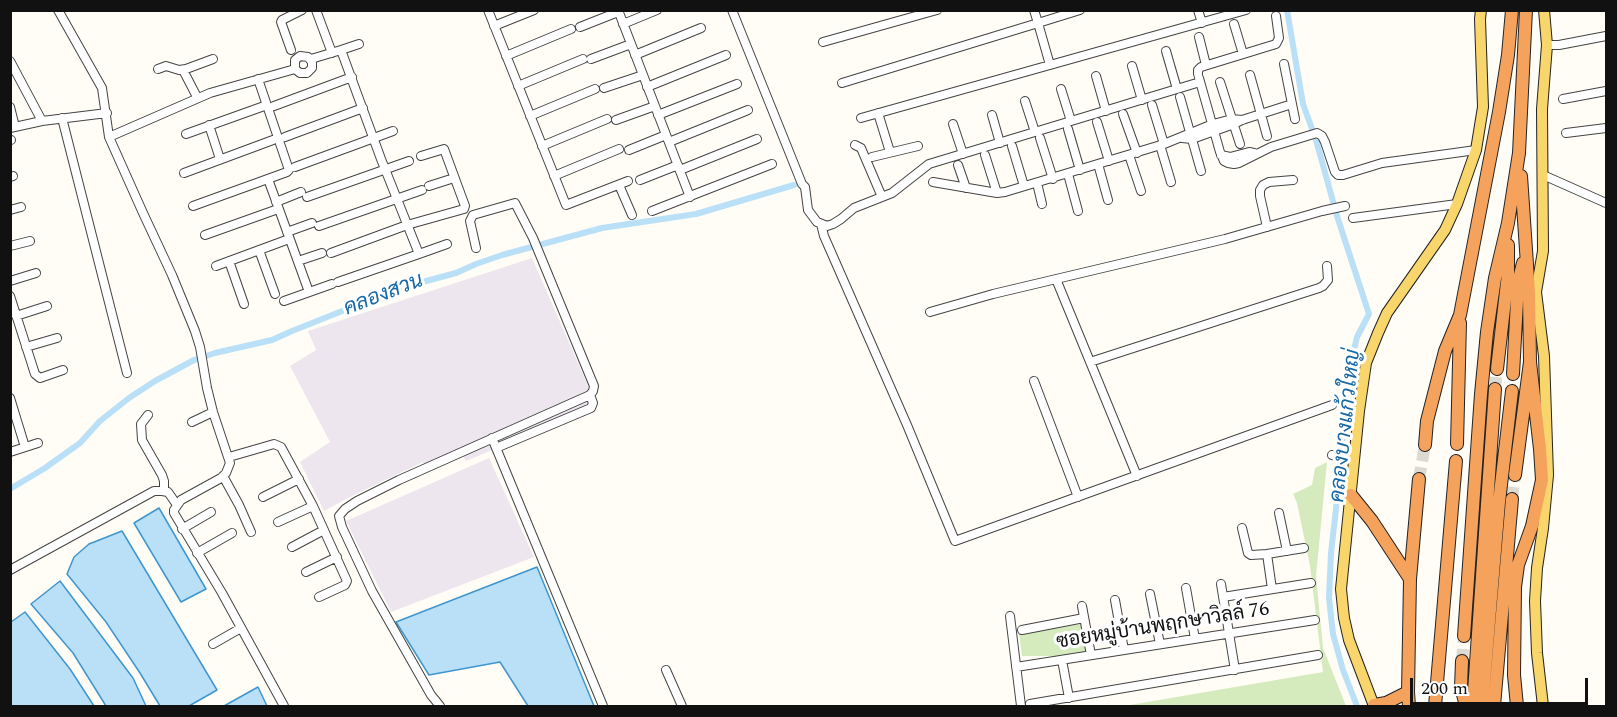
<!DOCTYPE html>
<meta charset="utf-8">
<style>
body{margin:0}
#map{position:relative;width:1617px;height:717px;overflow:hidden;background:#fffdf5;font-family:Spectral,serif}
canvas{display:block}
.frame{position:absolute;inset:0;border:12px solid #111;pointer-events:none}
.scale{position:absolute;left:1410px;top:678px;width:178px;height:27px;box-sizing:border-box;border:3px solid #111;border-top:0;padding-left:8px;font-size:18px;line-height:21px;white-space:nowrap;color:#111;-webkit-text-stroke:4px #fff;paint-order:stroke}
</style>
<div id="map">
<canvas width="1617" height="717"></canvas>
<div class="frame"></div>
<div class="scale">200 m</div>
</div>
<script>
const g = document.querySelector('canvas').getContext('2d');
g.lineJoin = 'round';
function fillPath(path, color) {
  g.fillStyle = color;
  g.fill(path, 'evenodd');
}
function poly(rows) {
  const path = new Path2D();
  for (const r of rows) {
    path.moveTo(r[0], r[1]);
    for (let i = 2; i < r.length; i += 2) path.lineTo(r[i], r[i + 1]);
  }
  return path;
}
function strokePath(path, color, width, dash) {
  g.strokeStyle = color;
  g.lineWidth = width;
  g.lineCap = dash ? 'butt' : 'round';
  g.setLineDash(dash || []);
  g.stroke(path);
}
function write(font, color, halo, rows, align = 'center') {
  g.font = font + ' Spectral,Sarabun,serif';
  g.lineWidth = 6;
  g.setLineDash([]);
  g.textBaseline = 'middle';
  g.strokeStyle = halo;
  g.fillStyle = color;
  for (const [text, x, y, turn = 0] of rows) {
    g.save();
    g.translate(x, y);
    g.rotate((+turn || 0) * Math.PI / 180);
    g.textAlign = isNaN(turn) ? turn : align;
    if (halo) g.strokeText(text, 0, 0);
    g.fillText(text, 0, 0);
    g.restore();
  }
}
fillPath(poly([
 [532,258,597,406,466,461,463,456,428,472,423,462,348,498,324,511,300,462,330,442,290,366,316,350,308,331],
 [489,458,534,557,391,612,346,521]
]), '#eee6ef');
fillPath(poly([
 [1327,462,1316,576,1323,648,1346,706,1124,706,1323,672,1310,566,1297,503,1293,494,1312,485,1315,468],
 [1081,624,1087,652,1059,656,1022,656,1019,633]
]), '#d5ebbd');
const water = poly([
 [159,508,206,589,181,602,134,523,159,508],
 [122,531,217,690,189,706,160,706,140,673,106,622,67,574,74,557,89,544,122,531],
 [537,567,594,706,528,706,500,662,429,675,396,622,537,567],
 [60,581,133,678,146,706,106,706,73,653,31,604,60,581],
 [25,612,70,669,94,706,11,706,11,622,25,612],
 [258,687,267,706,224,706,258,687]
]);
fillPath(water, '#b9e0f7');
strokePath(water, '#3f96cf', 1.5);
strokePath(poly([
 [1287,10,1303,104,1316,140,1337,216,1369,314,1357,337,1350,367,1345,405,1340,473,1331,553,1329,598,1333,634,1343,670,1357,706],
 [10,489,45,468,80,443,100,421,129,398,155,381,194,360,215,353,272,340,292,331,400,288,456,273,476,264,502,255,602,228,696,214,794,185]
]), '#b9e0f7', 6);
strokePath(poly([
 [1495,389,1497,369],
 [1419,479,1425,445],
 [1512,499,1515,475],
 [1462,661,1464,636]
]), '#dbdad3', 12, [12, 6]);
const minor = poly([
 [58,10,102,88,109,137,143,213,172,275,195,331,200,347,207,388,213,412,230,463,226,473,221,478,181,500,174,510,174,513,222,593,284,706],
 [316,10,332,53],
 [488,10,566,205,628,181],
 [618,10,690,197],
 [732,10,786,144,802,184,805,187,808,210,817,222,827,226,833,224,841,219,854,208,892,193,929,164,1200,82],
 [1198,10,1202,23],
 [623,24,657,10],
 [1234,24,1243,54],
 [494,26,534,10],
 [580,27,618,12],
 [1199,37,1206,65],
 [823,42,937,10],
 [1547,45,1559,45,1606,36],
 [291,50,281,22,282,20,302,10],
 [341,50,359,44],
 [1166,51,1177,89],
 [635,55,701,28],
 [506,56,571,29],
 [311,59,341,50,381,159,419,254,447,244],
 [591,59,631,44],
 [10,61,42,121],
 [1284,64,1295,119],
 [1050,65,1038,23,1080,10],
 [1132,66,1142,100],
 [158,69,166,66,179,70,186,69,213,59],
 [183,70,197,97],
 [1198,74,1198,70,1201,67,1276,44,1279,38,1276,16],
 [1250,75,1267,136],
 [1096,76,1106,111],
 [1199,78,1220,152,1224,161,1228,163,1234,164,1239,163,1271,147,1317,133,1322,136,1325,142,1335,172,1338,175,1343,175,1382,163,1476,150],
 [1220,82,1240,144],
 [842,83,1038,23,1034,10],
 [518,86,583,59],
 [647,87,726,55],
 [604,88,643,75],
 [1061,89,1071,121],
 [1180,97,1201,171],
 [1563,99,1606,91],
 [1025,101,1035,132],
 [1152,105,1164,144],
 [274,106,352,77],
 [10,107,15,127],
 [878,113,890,152],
 [1123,114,1137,153],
 [658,115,737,84],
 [992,115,1000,143],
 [530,116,595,89],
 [62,118,127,373],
 [861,118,1246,10],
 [616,120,655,106],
 [1097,122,1109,161],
 [953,124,963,154],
 [209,125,220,159],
 [10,128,42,121,107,113],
 [1068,129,1080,170],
 [1566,133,1606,128],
 [186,134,267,105],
 [109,137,210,93,295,69,300,73,307,73,312,68,312,62,308,57,300,56,295,60,295,69],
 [285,137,363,108],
 [1040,138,1053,179],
 [1182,138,1192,139,1234,124,1242,120,1292,104],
 [10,140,11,140],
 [669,142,748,110],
 [855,145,861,148,882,197],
 [1160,145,1171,182],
 [542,146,607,119],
 [1012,146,1024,186],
 [629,150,666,135],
 [985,155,997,193],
 [1129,155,1141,191],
 [1221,155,1230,157,1249,152,1254,153],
 [872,157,918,146],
 [1098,164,1108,200],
 [958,165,966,188],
 [295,167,393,131],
 [680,170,757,139],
 [184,173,273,140],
 [1068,174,1078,211],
 [1543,175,1606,203],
 [554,176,619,149],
 [10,177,13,176],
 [268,179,309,292],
 [640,180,678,165],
 [933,182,997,193,1005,192,1164,144,1213,124,1232,119,1242,120],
 [1037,183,1042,204],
 [619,185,632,215],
 [429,186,454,178],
 [307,197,409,161],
 [276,202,301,192],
 [193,206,287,172,289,170,258,79],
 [10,210,21,207],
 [652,211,772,164],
 [1353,218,1457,204],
 [821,224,824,236,907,425,955,541,1332,405],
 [319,226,422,190],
 [1267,227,1260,196,1260,190,1263,185,1269,182,1293,180],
 [287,232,312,223],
 [205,235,278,209],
 [10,246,30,241],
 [259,250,275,294],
 [331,253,407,225,464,209,465,206,444,149,421,156],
 [229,261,244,304],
 [298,261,322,253],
 [216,266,289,239],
 [1056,279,1137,476],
 [10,281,36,273],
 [338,282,419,254],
 [10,296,35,374,40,378,63,370],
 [284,301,332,284],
 [930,312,993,294,1225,239,1322,211,1345,206],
 [16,316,47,306],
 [26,347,57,338],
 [1090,362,1319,288,1323,286,1328,280,1327,266],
 [1034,381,1078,497],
 [10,398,25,447],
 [148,415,141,424,142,440,162,475,164,481,164,491],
 [192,422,213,412],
 [492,438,603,706],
 [496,448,591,408,593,403,590,395],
 [10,452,38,443],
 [1332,455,1355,459],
 [229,457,274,444,281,447,313,506,347,581,345,585,319,597],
 [223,476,239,505,251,532],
 [263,497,299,479],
 [1279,513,1287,551],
 [278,522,313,506],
 [1242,528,1248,553,1251,555,1267,554,1272,589],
 [182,529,211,512],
 [292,547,324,530],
 [197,553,232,533],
 [1267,554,1304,548],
 [10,570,154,491,162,491,168,492,177,505],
 [306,572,337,557],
 [1221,584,1235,670],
 [1186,588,1195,639],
 [1150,594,1160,644],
 [1223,597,1311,583],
 [1115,600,1124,650],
 [1082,606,1091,655],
 [1010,616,1021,706],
 [1022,630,1084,618],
 [213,644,241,628],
 [1062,660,1069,698],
 [1016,667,1315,620],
 [666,670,682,706],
 [1030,704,1318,655],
 [440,706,431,695,372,591,342,527,339,516,345,509,357,501,399,480,590,395,593,391,594,386,533,238,515,203,473,215,470,221,476,248]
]);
const major = poly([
 [1374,706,1349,640,1344,618,1341,589,1359,411,1366,363,1378,333,1387,313,1445,230,1457,204,1476,150,1483,107,1480,19,1481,10],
 [1543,706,1537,653,1535,601,1537,568,1543,528,1548,475,1544,356,1536,292,1543,251,1542,109,1547,45,1544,10]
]);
const highway = poly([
 [1497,369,1508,274,1508,245],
 [1513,374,1518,283,1523,263],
 [1457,444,1460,323],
 [1425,445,1427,421,1445,351,1460,315,1499,112,1508,55,1512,10],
 [1515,475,1530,362,1529,294,1521,176],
 [1351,495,1372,521,1410,579],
 [1464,636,1481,394,1487,332,1495,278,1508,223,1519,153,1526,10],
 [1462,661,1461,687,1466,706],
 [1374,705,1386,703,1408,692],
 [1409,706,1408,692,1410,579,1419,479],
 [1435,706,1456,461],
 [1473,706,1495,389],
 [1482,706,1499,502,1512,391],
 [1494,706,1512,499],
 [1517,706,1514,675,1515,587,1518,565,1532,526,1542,480,1540,449,1530,362]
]);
strokePath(minor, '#444', 10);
strokePath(major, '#222', 12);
strokePath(highway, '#222', 14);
strokePath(minor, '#fff', 8);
strokePath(major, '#f9d66b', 10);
strokePath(highway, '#f5a25d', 12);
write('20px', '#111', '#fff', [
 ["ซอยหมู่บ้านพฤกษาวิลล์ 76",1163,627,-9]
]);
write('italic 21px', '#1768a6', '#fff', [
 ["คลองสวน",384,296,-21],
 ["คลองบางแก้วใหญ่",1347,426,-84]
]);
</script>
